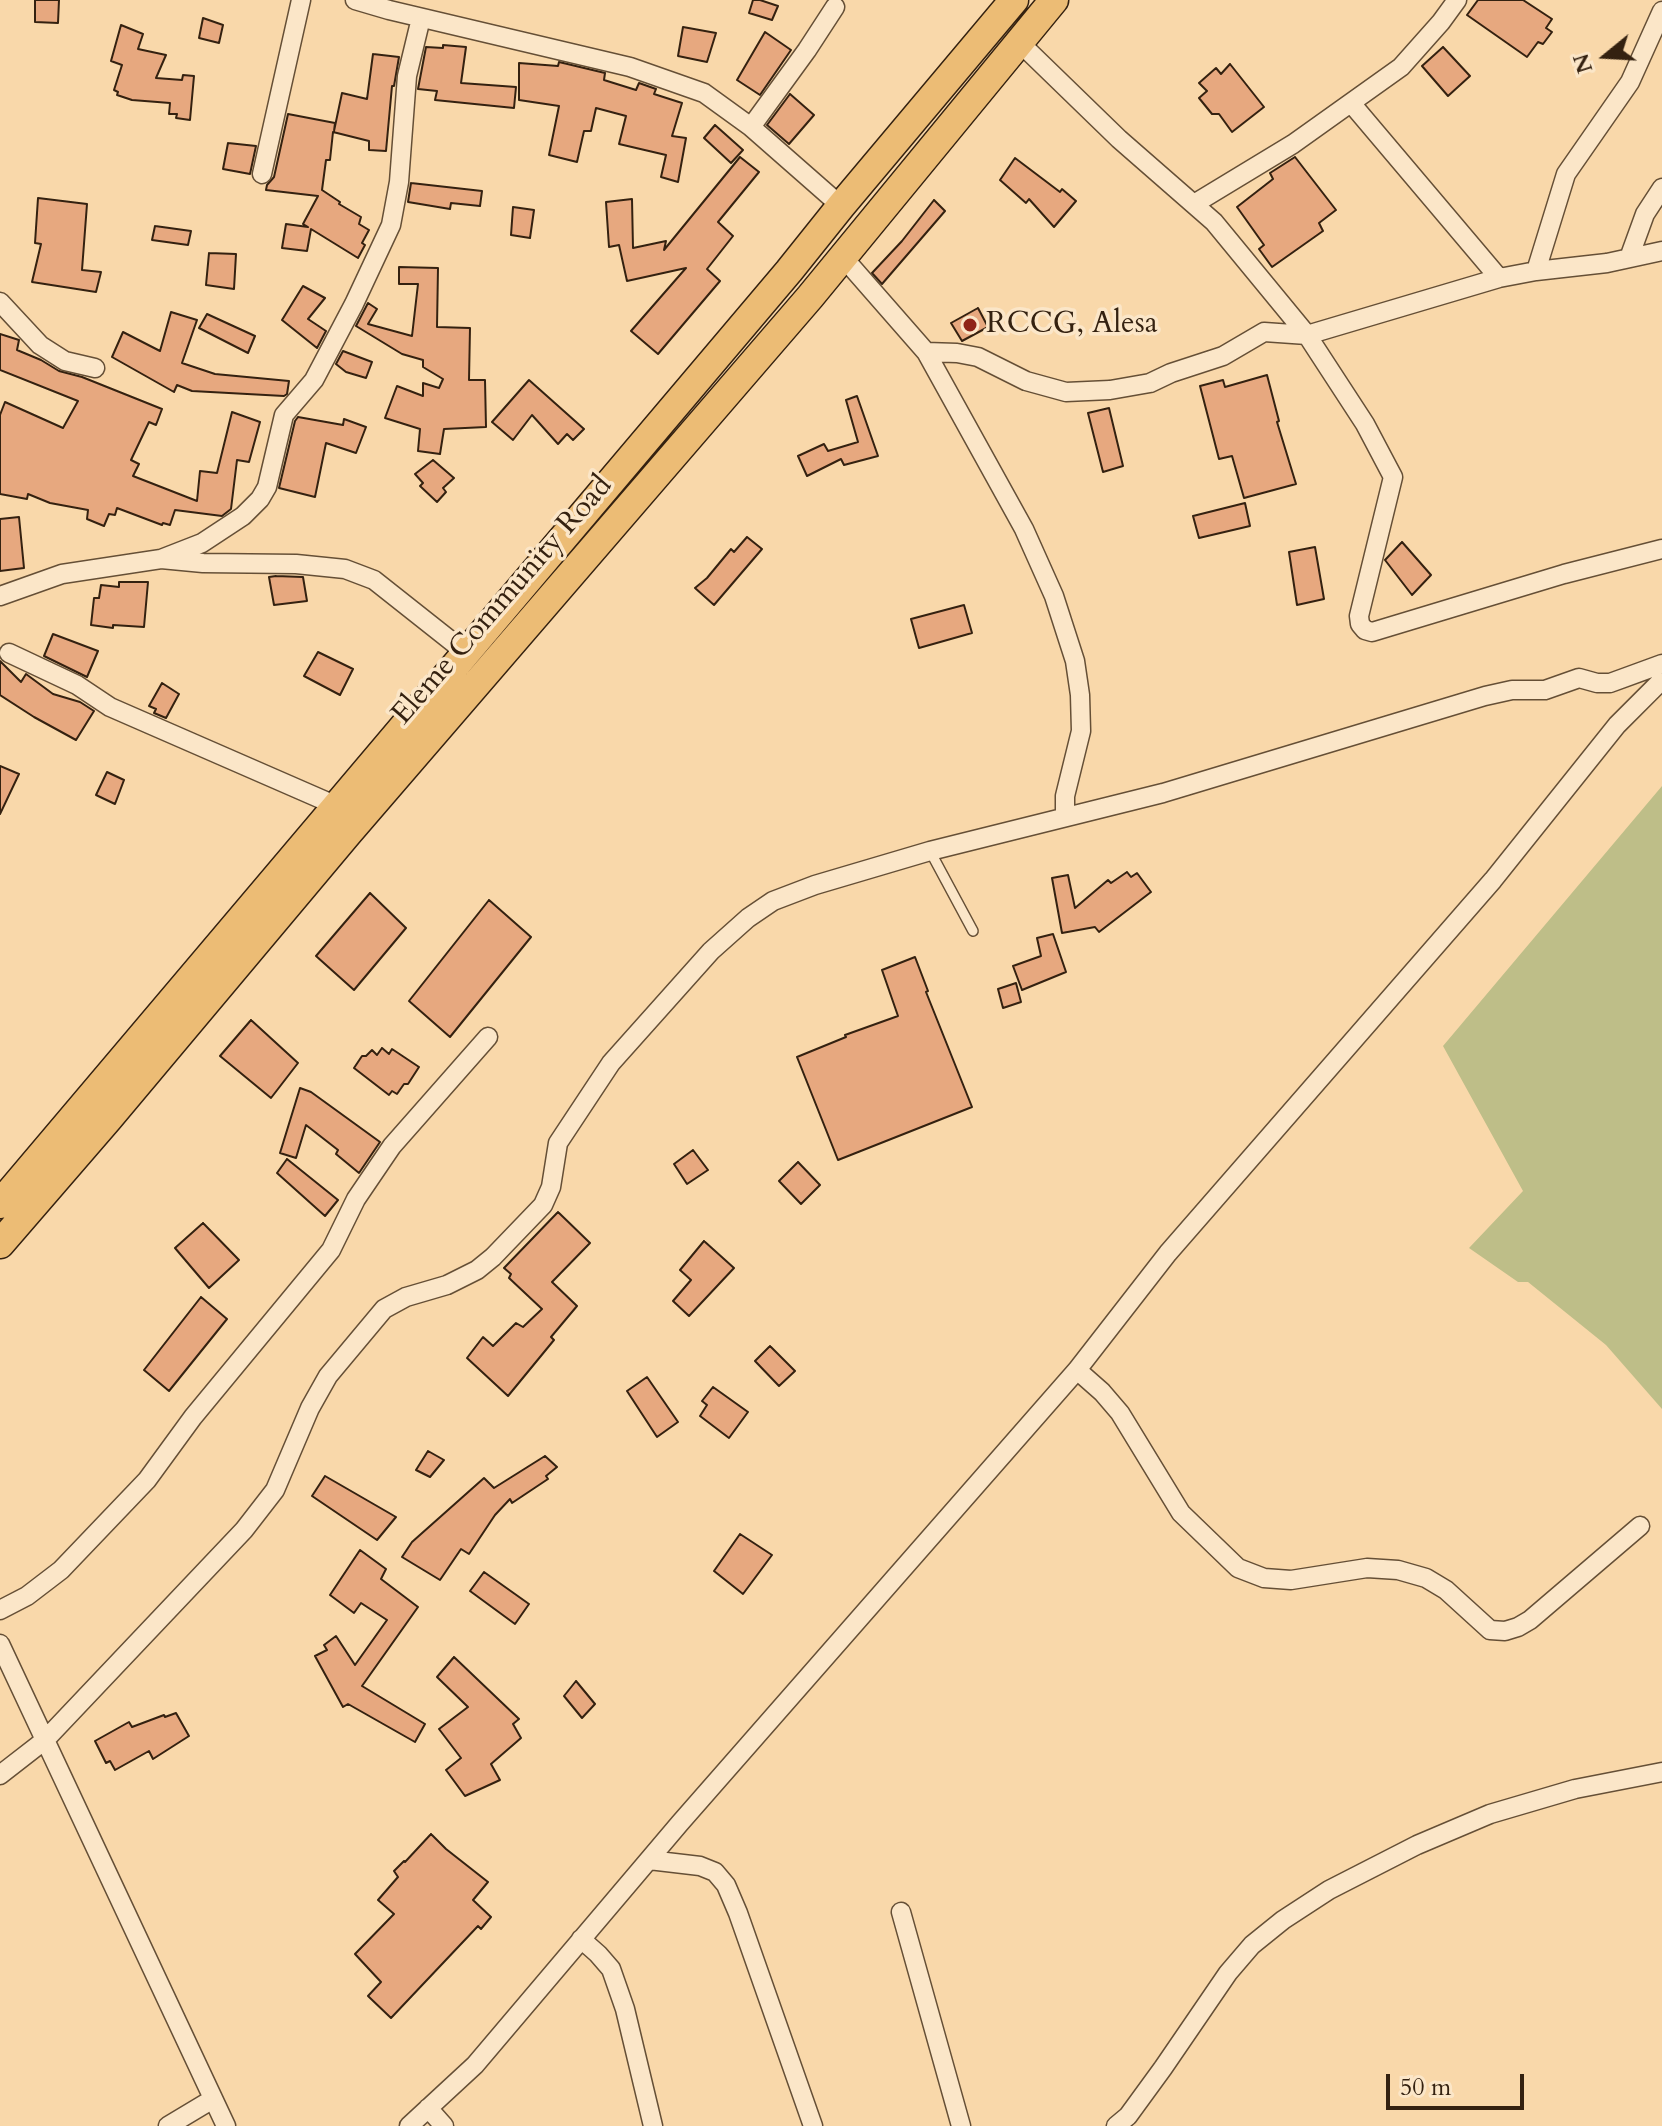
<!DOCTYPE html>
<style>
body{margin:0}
#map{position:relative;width:1662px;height:2126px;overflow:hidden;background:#f9d8aa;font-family:Cardo,serif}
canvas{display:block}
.north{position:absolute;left:1566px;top:16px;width:80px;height:80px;-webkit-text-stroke:6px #fbe6c8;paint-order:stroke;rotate:252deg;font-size:22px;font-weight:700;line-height:32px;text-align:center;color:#342110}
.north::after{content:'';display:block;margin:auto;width:28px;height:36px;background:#342110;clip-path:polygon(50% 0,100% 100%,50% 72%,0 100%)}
.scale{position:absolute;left:1386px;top:2074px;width:138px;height:36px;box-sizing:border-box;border:4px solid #342110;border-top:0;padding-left:10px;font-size:24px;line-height:28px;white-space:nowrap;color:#342110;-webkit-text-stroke:6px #fbe6c8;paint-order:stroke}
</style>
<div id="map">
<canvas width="1662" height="2126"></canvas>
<div class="north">N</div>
<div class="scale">50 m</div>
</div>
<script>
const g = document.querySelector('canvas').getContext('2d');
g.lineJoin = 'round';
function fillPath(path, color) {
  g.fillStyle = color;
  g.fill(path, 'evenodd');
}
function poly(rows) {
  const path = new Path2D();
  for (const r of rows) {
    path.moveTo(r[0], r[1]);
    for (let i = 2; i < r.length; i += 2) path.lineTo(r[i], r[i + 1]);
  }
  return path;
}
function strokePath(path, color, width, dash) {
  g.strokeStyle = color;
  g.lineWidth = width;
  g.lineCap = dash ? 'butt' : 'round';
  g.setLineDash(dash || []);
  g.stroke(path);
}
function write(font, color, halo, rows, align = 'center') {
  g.font = font + ' Cardo,serif';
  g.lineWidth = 7;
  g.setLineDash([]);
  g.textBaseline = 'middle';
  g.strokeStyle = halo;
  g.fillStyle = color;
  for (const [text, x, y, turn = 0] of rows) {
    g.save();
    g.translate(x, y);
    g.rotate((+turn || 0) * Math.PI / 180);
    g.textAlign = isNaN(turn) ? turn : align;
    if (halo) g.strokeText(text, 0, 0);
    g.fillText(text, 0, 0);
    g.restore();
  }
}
fillPath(poly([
 [1662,786,1662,1409,1606,1345,1528,1282,1518,1282,1469,1248,1523,1191,1443,1046]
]), '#bebe88');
const building = poly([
 [35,0,59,0,58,23,35,22,35,0],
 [753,0,760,0,778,6,772,20,749,13,753,0],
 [1478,0,1523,0,1552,19,1546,28,1552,32,1543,44,1538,42,1527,57,1467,15,1478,0],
 [203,18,223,25,219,43,199,38,203,18],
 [121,25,143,34,138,49,166,55,156,78,182,80,183,75,194,76,190,120,176,118,177,114,169,114,170,103,132,100,117,95,118,92,114,90,122,65,111,61,121,25],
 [683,27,716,33,707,62,678,56,683,27],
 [765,32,791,50,760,95,737,80,765,32],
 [443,45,466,47,461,83,516,87,514,108,435,100,437,91,418,89,426,47,443,48,443,45],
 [1443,47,1470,76,1448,96,1422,66,1443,47],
 [373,54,399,57,394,86,392,86,386,151,369,150,369,141,333,132,330,160,326,160,322,190,340,202,339,204,361,217,359,224,369,230,362,243,365,245,358,258,311,229,307,251,282,248,286,224,308,227,303,224,318,196,266,190,267,185,274,177,288,114,335,123,334,131,342,93,367,99,373,54],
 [559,62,605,73,604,80,636,90,639,83,656,89,654,94,682,103,672,136,686,138,678,182,661,177,666,155,619,144,626,116,596,108,591,131,584,131,577,162,549,155,559,106,519,100,519,63,558,66,559,62],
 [1230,64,1264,107,1232,132,1219,114,1212,114,1199,98,1207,91,1199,83,1216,68,1221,74,1230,64],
 [790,94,814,115,789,144,767,125,790,94],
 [715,125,743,150,731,163,704,138,715,125],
 [228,143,256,146,250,174,223,169,228,143],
 [740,157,759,172,718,222,733,236,707,269,720,281,658,354,631,331,686,268,627,281,619,245,609,247,606,202,632,199,633,248,666,241,664,250,740,157],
 [1295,157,1336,210,1319,223,1323,231,1272,267,1259,249,1264,245,1237,207,1273,179,1270,173,1295,157],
 [1015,158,1060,192,1062,189,1076,201,1054,227,1029,199,1026,203,1000,180,1015,158],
 [411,183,482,191,480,206,451,203,450,209,408,202,411,183],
 [38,198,87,204,82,270,101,272,96,292,32,282,41,244,35,243,38,198],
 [934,200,945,211,882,284,872,273,902,241,934,200],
 [513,207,534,210,530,238,511,235,513,207],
 [155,226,191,231,188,245,152,240,155,226],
 [209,253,236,254,234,289,206,285,209,253],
 [399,267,438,268,437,327,470,328,469,380,485,380,486,427,444,429,440,454,418,451,420,429,385,418,397,386,423,396,423,383,439,388,443,379,423,367,423,360,402,354,356,326,368,303,377,309,368,324,412,336,418,284,399,284,399,267],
 [303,286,325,298,308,319,326,331,317,348,282,320,303,286],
 [978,308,988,327,962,341,951,323,978,308],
 [171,312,197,320,182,363,215,374,289,381,287,394,284,396,192,391,177,385,174,392,112,357,123,332,160,351,171,312],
 [207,314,255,336,248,353,199,328,207,314],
 [0,334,19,340,17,350,41,360,59,371,82,377,162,409,156,425,149,422,131,460,139,464,133,476,197,501,200,471,217,473,232,412,260,422,249,462,237,460,231,509,222,516,175,510,170,525,163,523,162,525,117,508,115,515,109,514,104,526,87,519,88,510,50,503,28,494,27,499,0,494,0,415,5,402,63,428,78,401,0,370,0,334],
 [343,351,372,362,366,378,346,372,336,364,343,351],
 [1267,375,1279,421,1277,422,1296,484,1244,498,1232,456,1219,459,1200,386,1223,380,1225,387,1267,375],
 [529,380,584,429,573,440,567,434,558,444,532,415,513,440,492,422,529,380],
 [857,396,878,456,844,465,841,459,807,476,798,456,824,444,828,451,858,442,846,400,857,396],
 [1109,408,1123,466,1103,472,1088,413,1109,408],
 [298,417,343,425,344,419,366,427,356,453,326,443,315,497,279,488,295,421,298,417],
 [433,460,454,478,443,488,446,492,437,502,420,486,423,483,415,474,433,460],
 [1245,503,1250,526,1199,538,1193,516,1245,503],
 [19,517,24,568,0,571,0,519,19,517],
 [747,537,762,549,714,605,695,588,707,578,731,549,734,552,747,537],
 [1402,542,1431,575,1412,595,1385,560,1402,542],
 [1315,547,1324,599,1297,605,1289,552,1315,547],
 [276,576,303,577,307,601,274,605,269,577,276,576],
 [119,582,148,582,144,627,113,625,113,628,91,625,94,598,99,598,101,585,119,587,119,582],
 [964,605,972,633,919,648,911,619,964,605],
 [53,634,98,651,87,677,44,656,53,634],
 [318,652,353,669,340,695,304,676,318,652],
 [0,661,21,682,26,674,53,694,80,702,94,711,76,740,34,717,0,695,0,661],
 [162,683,179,694,166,718,154,713,156,709,149,706,162,683],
 [0,766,19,774,0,814,0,766],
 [107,772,124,780,115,804,96,795,107,772],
 [1127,872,1131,877,1137,873,1151,892,1099,932,1095,927,1062,933,1052,878,1068,875,1075,908,1108,880,1111,883,1127,872],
 [370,893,406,928,354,990,316,956,370,893],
 [489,900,531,937,450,1037,409,1001,489,900],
 [1053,934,1066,972,1022,990,1013,966,1041,956,1037,938,1053,934],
 [915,957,928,991,926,992,972,1107,838,1160,797,1057,846,1037,845,1035,898,1016,882,970,915,957],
 [1016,983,1021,1002,1003,1008,998,989,1016,983],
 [251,1020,298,1063,271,1098,220,1056,251,1020],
 [382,1048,389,1054,392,1049,419,1067,408,1084,404,1084,397,1094,392,1091,389,1095,354,1068,362,1056,366,1056,372,1050,377,1055,382,1048],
 [300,1088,311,1092,380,1142,359,1173,336,1154,338,1150,306,1125,296,1158,280,1153,300,1088],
 [693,1150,708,1170,687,1184,674,1164,693,1150],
 [287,1159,338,1200,325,1216,277,1173,287,1159],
 [798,1162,820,1185,801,1204,779,1181,798,1162],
 [558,1212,590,1243,552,1282,577,1306,551,1337,554,1340,508,1396,467,1358,483,1337,493,1346,516,1323,523,1327,542,1309,509,1278,511,1274,504,1268,558,1212],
 [203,1223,239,1260,209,1288,175,1248,203,1223],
 [704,1241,734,1268,689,1316,673,1301,691,1280,680,1270,704,1241],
 [201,1297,227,1319,169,1391,144,1370,201,1297],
 [770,1346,795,1371,779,1386,755,1361,770,1346],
 [647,1377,678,1422,657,1437,627,1391,647,1377],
 [713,1387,748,1412,729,1438,700,1416,707,1405,702,1401,713,1387],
 [428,1451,444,1460,430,1477,416,1470,428,1451],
 [545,1456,557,1467,546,1476,548,1479,512,1503,510,1499,495,1515,469,1554,461,1549,440,1580,402,1557,412,1542,484,1478,494,1488,545,1456],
 [325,1476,396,1517,377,1540,312,1496,325,1476],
 [740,1534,772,1555,743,1594,714,1571,740,1534],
 [360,1550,386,1569,381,1579,418,1607,362,1686,425,1724,415,1742,348,1704,343,1707,315,1656,327,1650,324,1645,336,1636,355,1665,387,1620,361,1603,354,1613,330,1595,360,1550],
 [484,1572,529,1604,515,1624,470,1591,484,1572],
 [454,1657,519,1719,513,1724,521,1738,491,1764,500,1780,465,1796,446,1770,461,1758,439,1729,468,1707,437,1677,454,1657],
 [576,1681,595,1704,582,1718,564,1696,576,1681],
 [176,1713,189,1736,153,1759,149,1751,115,1770,110,1761,106,1763,95,1741,129,1722,132,1727,164,1715,165,1717,176,1713],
 [431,1834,446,1849,488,1882,473,1900,491,1917,481,1929,478,1926,391,2018,368,1996,381,1982,355,1954,394,1914,378,1900,398,1877,394,1871,404,1861,405,1862,431,1834]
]);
fillPath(building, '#e7a87f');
strokePath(building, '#342110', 2);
const lane = poly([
 [930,851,973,931]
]);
const street = poly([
 [355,0,389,10,630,67,704,93,751,127,841,206],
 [1018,41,1119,139,1214,222,1307,335,1365,424,1393,477,1359,616,1360,624,1365,630,1372,632,1564,574,1662,549],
 [1351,103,1499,278],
 [751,127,807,50,835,7],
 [262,174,301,0],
 [1194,204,1293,144,1401,67,1441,22,1457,0],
 [842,256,926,352,1024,529,1054,596,1075,661,1080,695,1081,731,1065,796,1065,817],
 [1629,258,1645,214,1662,188],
 [1536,271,1566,174,1630,82,1662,11],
 [0,302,40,345,65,361,95,368],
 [926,352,957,353,978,357,1026,381,1066,392,1110,390,1150,383,1171,373,1223,356,1264,332,1307,335,1499,278,1536,271,1607,263,1662,251],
 [161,559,202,543,243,516,260,499,267,487,284,415,314,380,354,304,391,225,399,182,407,76,421,18],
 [0,596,62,574,161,559,203,563,296,564,345,569,374,580,465,652],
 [9,653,77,685,110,707,337,806],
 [1077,1370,1102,1392,1120,1413,1181,1513,1238,1568,1264,1578,1291,1580,1367,1568,1398,1570,1426,1578,1446,1590,1490,1630,1505,1631,1518,1627,1530,1620,1640,1526],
 [0,1610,27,1596,61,1570,147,1480,193,1417,331,1250,356,1199,392,1146,488,1037],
 [0,1644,226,2126],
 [0,1775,45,1740,244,1530,275,1490,310,1408,328,1376,384,1309,406,1297,447,1285,477,1270,493,1257,543,1205,551,1187,558,1143,611,1063,711,951,748,918,773,901,815,885,930,851,1163,793,1485,696,1512,690,1545,690,1579,678,1597,683,1610,683,1662,664],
 [649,1860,700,1866,715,1872,726,1885,738,1913,813,2126],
 [901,1912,961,2126],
 [581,1939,598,1954,611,1969,625,2009,653,2126],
 [428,2108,444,2126],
 [168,2126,213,2099],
 [409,2126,475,2065,680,1823,1077,1370,1168,1253,1493,880,1617,725,1662,680],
 [1116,2126,1128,2116,1163,2068,1228,1973,1252,1945,1283,1920,1329,1890,1417,1845,1490,1814,1575,1789,1662,1772]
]);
const primary = poly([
 [0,1204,789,271,841,206,1014,0],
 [0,1244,108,1119,348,833,810,297,1054,0]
]);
strokePath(lane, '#654f36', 12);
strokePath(street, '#654f36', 21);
strokePath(primary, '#342110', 31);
strokePath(lane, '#fbe6c8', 9);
strokePath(street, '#fbe6c8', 18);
strokePath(primary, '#ecbc75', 28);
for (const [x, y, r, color] of [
 [970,325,8,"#8f2418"]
]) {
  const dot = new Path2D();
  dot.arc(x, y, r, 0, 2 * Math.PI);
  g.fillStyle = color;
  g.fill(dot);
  strokePath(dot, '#fbe6c8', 3);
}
write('30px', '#342110', '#fbe6c8', [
 ["RCCG, Alesa",986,325]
], 'left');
write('30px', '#342110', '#fbe6c8', [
 ["Eleme Community Road",503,601,-49]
]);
</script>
